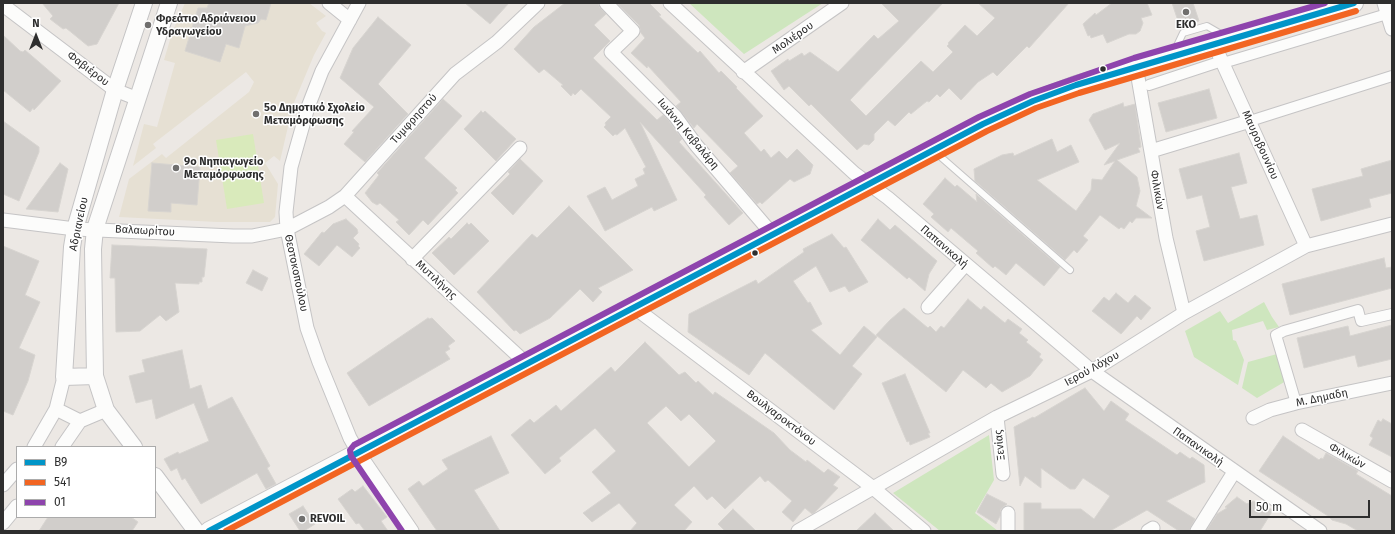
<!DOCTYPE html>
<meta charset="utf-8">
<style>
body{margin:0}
#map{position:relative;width:1395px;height:534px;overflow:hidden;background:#ece8e4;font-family:"Fira Sans",sans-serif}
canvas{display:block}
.frame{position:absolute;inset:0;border:4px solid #2e2e2e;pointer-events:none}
.legend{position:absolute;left:16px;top:446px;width:140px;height:72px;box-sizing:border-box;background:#fff;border:1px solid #ababab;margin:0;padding:5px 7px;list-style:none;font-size:12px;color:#2e2e2e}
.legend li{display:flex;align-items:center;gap:8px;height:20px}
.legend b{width:20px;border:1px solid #ababab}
.north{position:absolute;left:16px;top:16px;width:40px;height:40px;-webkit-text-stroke:3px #fff;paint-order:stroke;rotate:0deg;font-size:11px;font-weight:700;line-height:16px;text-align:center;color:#2e2e2e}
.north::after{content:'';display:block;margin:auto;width:14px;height:18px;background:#2e2e2e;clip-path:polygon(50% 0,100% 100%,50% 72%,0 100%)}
.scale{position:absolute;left:1249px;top:500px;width:121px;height:18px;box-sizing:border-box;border:2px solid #2e2e2e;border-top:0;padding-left:5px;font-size:12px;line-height:14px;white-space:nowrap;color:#2e2e2e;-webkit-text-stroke:3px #fff;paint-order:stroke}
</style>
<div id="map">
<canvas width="1395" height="534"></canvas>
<div class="frame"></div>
<ul class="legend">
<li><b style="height:5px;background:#0095c8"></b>Β9</li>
<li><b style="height:5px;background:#f26522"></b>541</li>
<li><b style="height:5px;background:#8e44ad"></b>01</li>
</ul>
<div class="north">N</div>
<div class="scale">50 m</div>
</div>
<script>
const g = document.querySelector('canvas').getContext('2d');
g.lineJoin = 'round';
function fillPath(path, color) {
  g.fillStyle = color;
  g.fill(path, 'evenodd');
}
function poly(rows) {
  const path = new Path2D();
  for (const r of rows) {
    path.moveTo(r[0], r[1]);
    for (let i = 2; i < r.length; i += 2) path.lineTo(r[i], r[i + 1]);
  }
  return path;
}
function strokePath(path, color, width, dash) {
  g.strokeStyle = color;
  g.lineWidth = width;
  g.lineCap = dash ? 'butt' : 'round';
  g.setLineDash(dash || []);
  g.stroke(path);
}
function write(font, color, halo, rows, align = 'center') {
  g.font = font + ' "Fira Sans",sans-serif';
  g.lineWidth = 3;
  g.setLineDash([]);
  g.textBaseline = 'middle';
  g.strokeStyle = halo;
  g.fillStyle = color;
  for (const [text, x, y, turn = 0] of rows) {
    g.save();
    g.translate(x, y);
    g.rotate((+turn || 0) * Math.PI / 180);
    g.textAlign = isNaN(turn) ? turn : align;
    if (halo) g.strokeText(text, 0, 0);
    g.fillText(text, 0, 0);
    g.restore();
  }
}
fillPath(poly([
 [185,3,309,3,326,16,316,23,322,31,326,33,314,55,293,105,280,161,274,156,265,163,278,184,275,217,270,222,217,222,119,217,129,179,162,154,166,158,249,92,254,82,246,72,153,144,156,148,133,166,144,124,157,127,175,63,164,60,172,33]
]), '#e6e0d3');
fillPath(poly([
 [689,3,823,3,744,54],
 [1264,302,1272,317,1279,327,1267,330,1263,321,1232,330,1233,340,1236,341,1244,360,1238,385,1194,357,1185,331,1220,311,1228,323],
 [1277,354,1286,381,1257,398,1242,388,1248,362],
 [989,435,994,480,975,513,998,531,940,531,893,493]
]), '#cee6be');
fillPath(poly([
 [253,134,264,203,227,209,216,140]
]), '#d9eabb');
const building = poly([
 [42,3,119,3,97,44,88,46,66,28,63,29,50,19,53,16,42,3],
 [209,3,271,3,266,20,261,19,258,23,245,26,239,48,226,44,220,62,185,51,198,8,207,8,209,3],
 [465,3,509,3,490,24,465,3],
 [565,3,598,3,600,8,606,14,594,25,610,41,593,58,657,120,663,115,669,121,682,139,679,142,743,213,729,225,704,197,706,195,640,122,677,200,654,211,652,207,605,231,587,196,605,187,612,200,638,186,635,179,645,174,643,169,646,167,625,128,617,135,615,134,613,136,604,127,606,125,605,123,611,117,581,89,575,95,573,93,571,96,561,86,563,85,544,69,539,73,514,49,534,27,565,3],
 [617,3,649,3,661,15,659,16,698,53,700,51,719,73,721,71,737,87,736,88,763,116,744,133,761,152,764,149,771,158,779,151,787,159,797,149,813,165,810,174,794,182,790,179,762,204,760,202,757,204,730,173,738,166,697,124,694,128,676,106,681,102,648,66,647,68,631,53,645,38,641,33,639,25,617,3],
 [881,3,943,3,850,100,866,116,921,61,933,72,953,52,947,46,949,44,948,43,965,25,977,36,995,18,978,3,1069,3,1029,48,1027,46,997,76,993,72,978,82,961,100,949,88,940,97,937,94,929,102,927,101,911,114,909,112,895,126,888,120,874,134,874,140,869,145,864,144,857,150,811,104,809,106,789,86,784,90,771,71,788,59,789,61,802,53,804,56,810,52,838,72,874,35,878,39,899,21,881,3],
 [1112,3,1147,3,1152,15,1141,18,1143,23,1140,31,1136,34,1129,34,1107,43,1103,34,1091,38,1090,35,1088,36,1083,24,1095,13,1096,15,1112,3],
 [1172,3,1193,3,1199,21,1180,27,1172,3],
 [378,17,411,45,378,84,408,114,365,162,344,144,354,132,352,131,374,107,340,78,353,48,378,17],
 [3,35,20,51,23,52,25,50,61,81,34,110,33,108,30,112,3,90,3,35],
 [1209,89,1217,118,1166,132,1158,103,1209,89],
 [443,99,462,116,424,158,457,188,455,190,458,193,428,225,423,220,409,235,396,222,399,220,380,203,377,205,372,202,365,193,379,175,377,173,443,99],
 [1123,103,1124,107,1135,104,1141,147,1138,148,1140,152,1117,160,1137,177,1140,191,1136,206,1152,218,1136,218,1132,223,1130,221,1124,229,1121,227,1119,229,1100,215,1083,236,1088,240,1077,253,1074,250,1065,260,975,181,974,169,1002,155,1013,153,1014,156,1052,139,1057,152,1071,145,1079,162,1037,180,1076,211,1091,190,1092,179,1102,180,1115,161,1104,165,1120,143,1105,150,1089,120,1093,114,1123,103],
 [481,111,483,113,485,111,516,139,496,161,464,129,481,111],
 [3,121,39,147,39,152,19,201,3,194,3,121],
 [1239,153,1247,183,1231,187,1240,219,1257,215,1264,245,1204,261,1196,231,1210,227,1202,195,1187,199,1179,169,1239,153],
 [520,159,543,181,513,215,491,193,510,174,508,172,520,159],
 [1392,160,1392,193,1369,199,1371,207,1321,221,1312,189,1363,176,1361,169,1392,160],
 [60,163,68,169,58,212,26,209,60,163],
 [152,163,200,167,197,205,171,203,171,212,148,211,152,163],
 [945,178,955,187,957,185,977,202,976,194,1060,267,1044,286,1016,263,1006,275,995,266,993,268,976,253,978,251,951,228,948,232,931,217,934,214,923,204,945,178],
 [569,206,633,270,598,288,602,292,593,302,580,289,550,318,520,334,516,330,514,331,477,292,532,234,537,238,569,206],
 [346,219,357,229,358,233,353,238,359,244,358,246,360,248,352,257,337,245,319,266,304,254,322,232,324,233,333,224,346,219],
 [878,219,890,230,895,225,937,261,929,274,925,291,909,277,907,279,861,240,878,219],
 [467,223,469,225,471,223,489,241,454,275,432,253,449,237,451,239,467,223],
 [832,234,844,248,846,247,868,282,849,292,845,286,830,292,816,266,793,281,808,303,810,302,822,324,811,330,840,355,864,326,877,337,852,366,862,374,834,410,765,353,749,375,688,332,689,314,756,280,758,284,804,252,803,249,832,234],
 [112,245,207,249,204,277,202,277,202,282,199,282,199,284,175,283,179,312,166,321,160,315,140,331,116,332,115,278,110,278,112,245],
 [3,246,39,261,25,295,40,302,19,348,35,355,28,381,13,415,3,411,3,246],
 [1384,258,1386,268,1392,267,1392,288,1290,315,1282,284,1384,258],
 [253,270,268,278,262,291,246,283,253,270],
 [1116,293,1128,303,1135,295,1151,308,1141,320,1137,316,1121,334,1092,311,1104,297,1109,301,1116,293],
 [968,299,981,310,984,306,1005,323,1008,319,1022,329,1019,333,1028,340,1026,342,1041,354,1039,357,1043,360,1030,376,1002,392,991,383,986,388,963,370,946,392,876,335,890,320,904,308,928,328,930,326,936,332,941,326,944,328,968,299],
 [428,318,429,319,432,318,455,341,448,346,450,349,445,352,450,359,369,406,347,373,428,318],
 [1392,325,1392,359,1358,367,1355,355,1304,368,1297,338,1348,326,1350,336,1392,325],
 [645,342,679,375,685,372,696,383,698,381,713,395,715,392,774,433,790,450,806,462,807,460,824,473,828,469,840,477,833,485,838,488,814,513,812,514,805,508,793,522,782,512,792,501,768,480,765,482,760,476,725,509,712,496,707,500,694,486,674,505,692,522,684,531,630,531,637,523,619,503,592,522,583,513,611,493,592,472,616,451,595,428,559,458,561,461,545,474,511,435,530,419,534,423,556,405,561,411,611,367,615,372,645,342],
 [666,406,681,421,689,414,716,441,689,467,647,423,666,406],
 [182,350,190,389,201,385,208,409,232,397,270,466,267,468,276,484,266,489,257,473,201,504,185,478,182,480,177,468,171,471,164,459,178,452,179,454,209,441,194,403,156,419,152,399,136,403,129,376,145,372,142,360,182,350],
 [905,374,930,433,928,433,930,437,910,445,909,441,907,442,882,383,905,374],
 [1085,388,1104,411,1111,401,1129,414,1125,420,1177,455,1180,452,1190,459,1192,457,1204,465,1205,482,1166,501,1195,519,1189,531,1179,531,1147,510,1110,531,1024,531,1024,503,1041,503,1041,509,1081,509,1094,519,1110,496,1083,478,1075,489,1070,489,1041,468,1041,488,1025,476,1020,486,1014,427,1033,417,1034,418,1085,388],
 [1383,419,1392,424,1392,457,1369,445,1373,438,1370,436,1378,420,1381,422,1383,419],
 [491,436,509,473,474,490,500,531,437,531,408,489,419,481,423,486,448,469,442,460,491,436],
 [1283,436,1319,460,1321,458,1323,459,1326,453,1358,471,1356,474,1392,496,1392,531,1358,531,1346,524,1332,520,1328,516,1259,471,1283,436],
 [363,486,387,517,381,521,388,531,365,531,359,523,356,524,338,499,352,489,355,492,363,486],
 [987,494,1007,504,1001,509,1000,516,996,524,977,512,987,494],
 [1237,497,1247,504,1248,503,1250,504,1253,501,1273,510,1260,531,1206,531,1217,514,1227,508,1225,507,1237,497],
 [303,506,315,524,304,531,300,531,289,514,303,506],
 [733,509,756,531,725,531,718,524,733,509],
 [875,513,894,531,856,531,875,513],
 [48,517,131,517,138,522,132,531,39,531,48,517]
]);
fillPath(building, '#d1cecb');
strokePath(building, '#d7d4d0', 1);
const service = poly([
 [1174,52,1183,33,1207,26,1226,37],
 [934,151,1070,270]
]);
const pedestrian = poly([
 [1223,63,1387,14],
 [1149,85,1222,61],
 [1250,121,1392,76],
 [1296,403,1276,335,1284,331,1358,310,1361,321,1392,314]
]);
const minor = poly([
 [329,3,350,20],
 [359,3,322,71,308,107,291,167,286,212,287,229,307,328,319,362,350,438,358,452,412,531],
 [606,3,633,31,611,52,675,116,696,145,773,235],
 [670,3,854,173,888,198,1092,371,1320,531],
 [1384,3,1392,29],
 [3,5,115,90,138,99],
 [1214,44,1306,246],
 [1136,66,1166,238,1184,313],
 [743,72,842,3],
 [1151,151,1250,121],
 [345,196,527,364],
 [3,220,75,229,233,236,252,236,287,229,329,207,345,196,455,74,497,42,538,3],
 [412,259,520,148],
 [928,307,965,265],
 [635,308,872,487,924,531],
 [56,409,80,421],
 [997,417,1003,474],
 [1253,418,1270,410,1296,403,1392,383],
 [1302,430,1392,481],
 [34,447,56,409,64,377],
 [62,447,80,421,106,410],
 [3,485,17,469],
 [3,523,17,506],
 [798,531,997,417,1092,371,1184,313,1306,246,1392,224],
 [1008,531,1008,513],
 [1148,531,1153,528],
 [1197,531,1234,472]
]);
const tertiary = poly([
 [95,376,93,249,95,229,169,3],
 [134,447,106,410,95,376,64,377,72,247,75,229,115,90,144,3],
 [155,476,196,531]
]);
const secondary = poly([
 [209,531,983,124,1033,101,1076,85,1354,3]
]);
strokePath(service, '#c5c4c5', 8);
strokePath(pedestrian, '#c5c4c5', 12);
strokePath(minor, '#c5c4c5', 15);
strokePath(tertiary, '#c5c4c5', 18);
strokePath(secondary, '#c5c4c5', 20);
strokePath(service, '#fcfcfb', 6);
strokePath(pedestrian, '#fcfcfb', 10);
strokePath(minor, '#fcfcfb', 13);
strokePath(tertiary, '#fcfcfb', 16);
strokePath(secondary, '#fcfcfb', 18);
strokePath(poly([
 [209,531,983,124,1033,101,1076,85,1354,3]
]), '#0095c8', 6);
strokePath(poly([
 [226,531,987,131,1036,108,1079,93,1356,11]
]), '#f26522', 6);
strokePath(poly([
 [402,531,351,456,350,450,354,445,979,117,1030,94,1134,58,1325,3]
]), '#8e44ad', 6);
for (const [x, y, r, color] of [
 [1186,12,4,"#706f6e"],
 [148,25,4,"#706f6e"],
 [1103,69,3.5,"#2e2e2e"],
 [256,114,4,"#706f6e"],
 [176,168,4,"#706f6e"],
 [755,253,3.5,"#2e2e2e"],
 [302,519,4,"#706f6e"]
]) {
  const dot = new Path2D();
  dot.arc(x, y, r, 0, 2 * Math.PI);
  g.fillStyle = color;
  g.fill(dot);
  strokePath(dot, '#fff', 1.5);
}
write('bold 11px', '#2e2e2e', '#fff', [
 ["Φρεάτιο Αδριάνειου",156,19],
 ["Υδραγωγείου",156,32],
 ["EKO",1186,25,"center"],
 ["5ο Δημοτικό Σχολείο",264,108],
 ["Μεταμόρφωσης",264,121],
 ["9ο Νηπιαγωγείο",184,162],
 ["Μεταμόρφωσης",184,175],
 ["REVOIL",310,519]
], 'left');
write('11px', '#2e2e2e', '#fff', [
 ["Μολιέρου",793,38,-35],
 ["Φαβιέρου",88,69,37],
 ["Τυμφρηστού",414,119,-48],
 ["Ιωάννη Καβαλάρη",688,134,50],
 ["Μαυροβουνίου",1260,145,66],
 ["Φιλικών",1157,190,80],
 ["Αδριανείου",79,224,-78],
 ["Βαλαωρίτου",145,231,3],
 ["Παπανικολή",944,247,41],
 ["Θεοτοκοπούλου",296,273,78],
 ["Μυτιλήνης",436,280,43],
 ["Ιερού Λόχου",1092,369,-29],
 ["Μ. Δημαδη",1322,398,-12],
 ["Βουλγαροκτόνου",781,418,37],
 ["Ξενίας",1000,445,-96],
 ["Παπανικολή",1198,447,35],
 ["Φιλικών",1347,456,30]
]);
</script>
